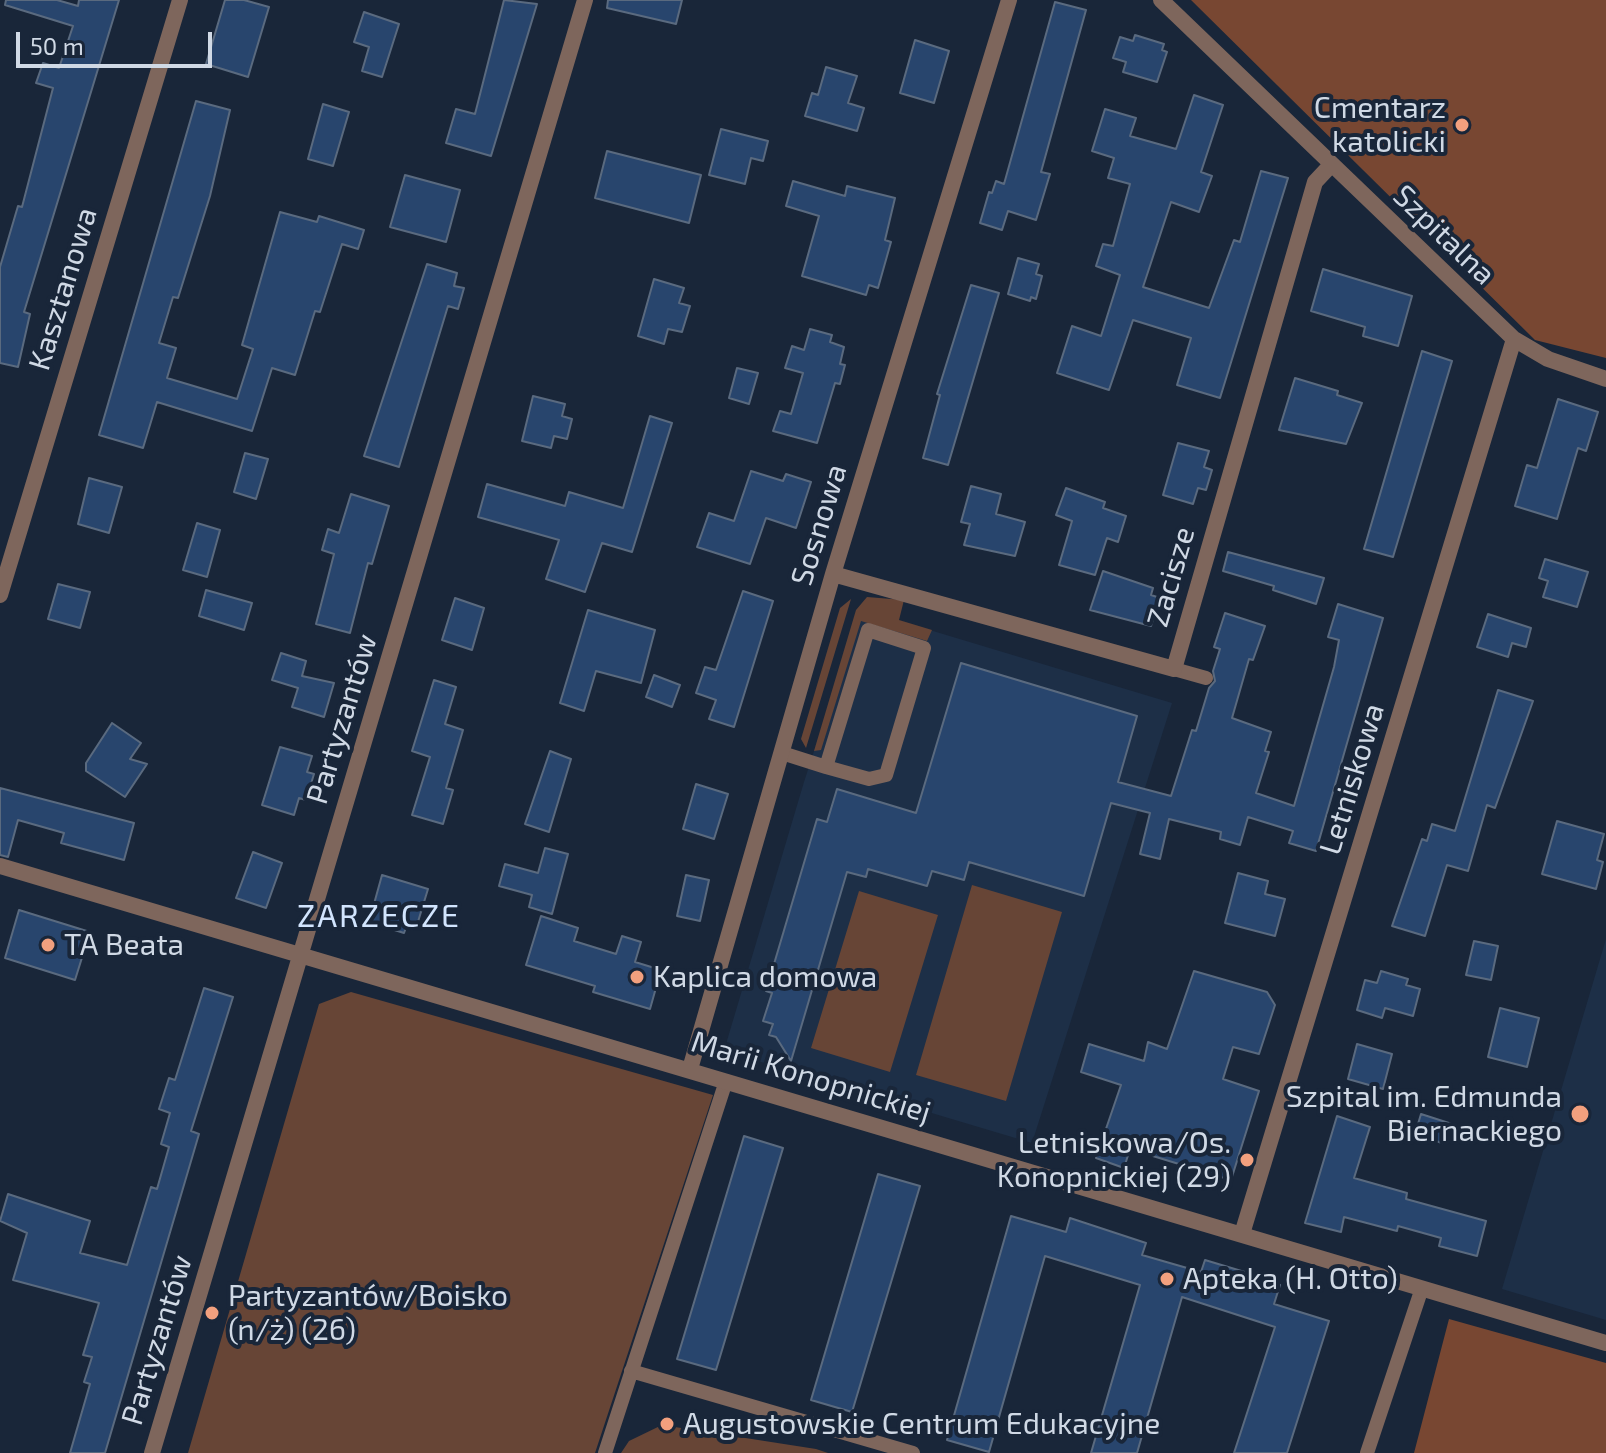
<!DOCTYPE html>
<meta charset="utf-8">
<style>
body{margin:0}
#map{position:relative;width:1606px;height:1453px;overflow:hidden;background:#192639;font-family:"Exo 2",sans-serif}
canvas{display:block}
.scale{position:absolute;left:16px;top:32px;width:196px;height:36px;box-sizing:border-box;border:4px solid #d0d9e5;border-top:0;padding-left:10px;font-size:24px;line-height:28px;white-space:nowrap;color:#d0d9e5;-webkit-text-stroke:6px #192639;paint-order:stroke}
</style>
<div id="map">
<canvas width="1606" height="1453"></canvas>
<div class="scale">50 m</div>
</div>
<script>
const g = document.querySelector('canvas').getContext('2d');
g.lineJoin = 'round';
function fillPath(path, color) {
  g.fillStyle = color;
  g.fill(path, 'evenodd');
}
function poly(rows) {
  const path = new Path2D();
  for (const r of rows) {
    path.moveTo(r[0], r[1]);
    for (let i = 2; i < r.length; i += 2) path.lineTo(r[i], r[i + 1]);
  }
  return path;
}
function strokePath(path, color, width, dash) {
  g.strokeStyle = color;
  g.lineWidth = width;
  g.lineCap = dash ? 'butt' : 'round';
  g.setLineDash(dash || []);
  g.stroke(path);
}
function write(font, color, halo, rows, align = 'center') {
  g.font = font + ' "Exo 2",sans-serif';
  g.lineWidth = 8;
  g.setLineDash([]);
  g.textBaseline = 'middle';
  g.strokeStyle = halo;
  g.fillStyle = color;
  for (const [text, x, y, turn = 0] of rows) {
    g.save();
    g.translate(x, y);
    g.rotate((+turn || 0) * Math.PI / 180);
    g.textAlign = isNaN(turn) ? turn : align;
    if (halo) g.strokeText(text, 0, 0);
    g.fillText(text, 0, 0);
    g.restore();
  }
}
fillPath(poly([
 [860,609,1172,703,1032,1143,731,1053,726,1044,804,782],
 [1606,939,1606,1320,1502,1289]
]), '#1d2f47');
fillPath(poly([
 [867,597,904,600,899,620,932,630,927,641,861,621,821,750,814,751,856,610],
 [851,599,806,748,801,739,840,608],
 [972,885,1062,912,1006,1101,916,1075],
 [859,891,938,915,890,1072,811,1048],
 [351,992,713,1095,595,1453,188,1453,319,1004],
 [662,1425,816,1449,828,1453,621,1453,629,1441]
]), '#674536');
fillPath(poly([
 [1191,0,1606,0,1606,358,1535,340],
 [1449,1319,1606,1363,1606,1453,1414,1453]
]), '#784732');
const building = poly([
 [6,0,57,0,78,6,79,0,119,0,24,312,30,314,18,367,0,363,0,267,18,206,22,207,53,88,36,83,43,63,59,68,73,26,5,5,6,0],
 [225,0,244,0,269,7,248,77,206,64,225,0],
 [504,0,537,4,491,156,446,143,456,109,475,114,504,0],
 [608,0,682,0,676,24,607,8,608,0],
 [1055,2,1086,10,1041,172,1050,174,1036,220,1008,211,1002,230,980,223,989,192,992,193,996,181,1004,184,1055,2],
 [364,12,399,24,382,77,362,71,369,47,354,42,364,12],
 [1135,35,1164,44,1162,50,1167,52,1157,82,1123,72,1126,62,1113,58,1120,37,1133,41,1135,35],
 [915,40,949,51,934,103,900,93,915,40],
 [826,67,857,76,848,103,864,108,857,131,805,116,812,93,818,95,826,67],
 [1194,95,1223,105,1201,172,1212,176,1199,212,1171,202,1143,287,1209,308,1234,240,1240,242,1261,171,1288,178,1220,398,1177,385,1191,338,1133,320,1109,390,1057,373,1072,326,1101,336,1120,275,1096,266,1103,244,1113,246,1130,184,1108,178,1114,158,1092,151,1105,109,1136,118,1130,136,1176,149,1194,95],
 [196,101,230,110,210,196,178,298,173,297,159,343,176,348,167,378,237,399,253,349,242,345,280,212,317,222,319,216,364,230,358,249,342,244,320,312,315,311,295,375,272,368,252,431,157,402,143,448,99,435,196,101],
 [323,104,349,112,333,166,308,159,323,104],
 [721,129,768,141,763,161,751,158,745,184,709,175,721,129],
 [607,151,701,175,689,223,595,198,607,151],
 [405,175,460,190,446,242,390,227,405,175],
 [793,181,845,196,847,186,895,198,885,240,891,242,878,288,869,285,866,295,802,276,819,216,786,206,793,181],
 [1018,258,1039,264,1036,274,1042,276,1036,299,1031,297,1030,301,1008,294,1018,258],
 [427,264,457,273,454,286,464,288,458,309,448,306,399,467,364,456,427,264],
 [1323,269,1412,296,1398,346,1363,336,1365,327,1311,311,1323,269],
 [654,279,684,288,679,303,690,306,682,332,668,329,664,344,638,336,654,279],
 [971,285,999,293,948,465,923,458,940,395,937,394,971,285],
 [810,329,832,335,830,342,844,347,840,364,845,365,840,384,835,383,817,443,773,431,780,411,791,414,803,373,785,368,792,346,804,350,810,329],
 [1422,351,1452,361,1393,557,1364,549,1422,351],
 [737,368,758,373,749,404,729,398,737,368],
 [1295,378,1338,391,1337,395,1362,403,1346,444,1279,430,1295,378],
 [533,396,565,404,562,416,572,419,567,439,554,436,551,448,522,441,533,396],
 [1558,399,1598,412,1586,451,1578,448,1557,519,1515,506,1527,465,1537,468,1558,399],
 [650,416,672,423,632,552,602,543,585,592,546,579,559,540,478,517,487,484,565,506,569,492,623,508,650,416],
 [1178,443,1209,451,1204,467,1212,470,1206,490,1198,488,1193,504,1163,495,1178,443],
 [245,453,268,459,256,499,234,492,245,453],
 [751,471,783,481,786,474,811,482,796,528,766,518,750,564,697,547,709,513,734,521,751,471],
 [89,478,122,487,109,533,78,524,89,478],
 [971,486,1001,494,996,514,1025,522,1015,556,964,545,970,524,961,522,971,486],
 [1066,488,1105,502,1103,508,1126,516,1118,542,1107,538,1095,575,1059,565,1072,521,1056,515,1066,488],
 [351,494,389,506,372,564,368,563,350,633,316,624,334,554,322,550,328,529,339,533,351,494],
 [197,523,220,530,207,577,183,570,197,523],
 [1228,552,1324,578,1316,604,1273,590,1274,586,1223,571,1228,552],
 [1545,559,1588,572,1577,607,1543,597,1548,581,1539,578,1545,559],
 [1103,571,1153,588,1151,595,1160,598,1151,626,1090,610,1103,571],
 [58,584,90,592,80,628,48,619,58,584],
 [206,590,252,603,244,630,199,616,206,590],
 [743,591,773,601,734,727,709,719,716,700,696,693,705,667,716,670,743,591],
 [455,598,484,608,472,650,442,640,455,598],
 [1338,604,1383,618,1316,851,1289,843,1293,831,1248,817,1240,845,1220,839,1221,832,1169,819,1160,859,1140,854,1150,813,1111,803,1084,896,969,862,964,880,932,871,927,886,868,869,866,877,847,872,791,1061,776,1037,769,1035,773,1024,763,1021,772,993,766,991,817,819,827,822,837,789,916,813,961,663,1137,716,1118,782,1171,796,1192,730,1196,731,1209,688,1215,681,1213,671,1220,649,1214,647,1225,613,1265,626,1253,660,1249,659,1232,718,1271,732,1265,751,1269,752,1256,793,1294,806,1334,667,1339,640,1328,637,1338,604],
 [588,610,655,630,641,683,596,671,584,711,560,703,588,610],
 [1488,614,1531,628,1526,647,1512,643,1508,657,1477,647,1488,614],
 [281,653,306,661,302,676,334,683,324,717,292,707,298,688,272,680,281,653],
 [654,675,680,685,672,707,646,697,654,675],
 [434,680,456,687,445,724,463,730,446,788,453,790,443,824,412,815,430,757,412,751,434,680],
 [1498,690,1533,701,1495,808,1487,805,1468,871,1447,865,1425,936,1392,926,1422,839,1427,841,1432,824,1455,831,1498,690],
 [112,723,141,743,130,759,147,764,125,797,86,771,86,763,112,723],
 [280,747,312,756,307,772,314,774,306,800,299,798,294,815,262,805,280,747],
 [550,751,571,759,549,832,525,824,550,751],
 [696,784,728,794,714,839,683,829,696,784],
 [0,788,134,823,124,860,61,843,64,833,18,820,8,857,0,855,0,788],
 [1557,821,1604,834,1597,860,1603,862,1596,889,1542,874,1557,821],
 [545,848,568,854,552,914,529,907,532,895,499,886,505,864,538,873,545,848],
 [253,852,282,863,266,908,236,898,253,852],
 [1238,873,1268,881,1265,894,1285,899,1275,936,1225,923,1238,873],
 [382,875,428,889,417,925,408,922,404,933,369,922,382,875],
 [686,875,709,880,700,921,677,916,686,875],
 [19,910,90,932,75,980,5,958,19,910],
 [541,916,578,928,574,941,616,954,622,936,641,942,635,962,661,970,650,1009,593,992,595,986,526,965,541,916],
 [1474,941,1498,946,1491,980,1466,975,1474,941],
 [1194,971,1267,992,1275,1005,1259,1054,1233,1047,1223,1079,1259,1091,1231,1180,1130,1149,1124,1168,1096,1158,1121,1085,1081,1072,1089,1044,1144,1061,1148,1042,1167,1049,1194,971],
 [1381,971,1408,979,1406,985,1420,989,1413,1016,1385,1008,1382,1018,1357,1010,1365,980,1377,983,1381,971],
 [204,988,233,997,191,1131,199,1134,105,1453,70,1453,90,1384,84,1382,92,1357,83,1355,99,1303,13,1280,27,1233,0,1221,8,1194,90,1221,80,1253,127,1265,151,1187,157,1189,169,1147,161,1144,170,1113,159,1109,169,1078,175,1080,204,988],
 [1500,1008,1539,1018,1527,1067,1488,1057,1500,1008],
 [1357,1044,1392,1054,1383,1089,1348,1079,1357,1044],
 [1421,1114,1452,1124,1445,1144,1415,1134,1421,1114],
 [1337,1116,1370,1127,1354,1178,1407,1193,1406,1199,1486,1221,1477,1256,1439,1246,1441,1238,1398,1226,1397,1231,1344,1217,1341,1232,1305,1223,1337,1116],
 [744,1136,783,1148,716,1370,677,1359,744,1136],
 [878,1174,920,1186,852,1412,811,1400,878,1174],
 [1011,1216,1066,1232,1070,1218,1146,1243,1142,1255,1201,1272,1205,1260,1268,1279,1280,1285,1274,1304,1329,1321,1287,1453,1234,1453,1275,1327,1182,1297,1137,1453,1091,1453,1140,1285,1045,1256,989,1452,947,1440,1011,1216]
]);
fillPath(building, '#28456d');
strokePath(building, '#5a6a7f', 2);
strokePath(poly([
 [1174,669,1206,678],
 [782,753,826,767,869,779,886,775,924,648,868,630,826,767],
 [631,1371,913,1453],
 [605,1453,726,1081],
 [1367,1453,1422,1288]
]), '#7e665c', 14);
strokePath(poly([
 [1161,0,1514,339,1548,359,1606,379],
 [833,574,1174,669,1315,182,1330,166],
 [0,595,180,0],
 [0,866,1606,1343],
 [690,1069,833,574,1009,0],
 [1242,1234,1514,339],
 [152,1453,585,0]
]), '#7e665c', 16);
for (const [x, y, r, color] of [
 [1462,125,8,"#f2a07e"],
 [48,945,8,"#f2a07e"],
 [637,977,8,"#f2a07e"],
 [1580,1114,10,"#f2a07e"],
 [1247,1160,8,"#f2a07e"],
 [1167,1279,8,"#f2a07e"],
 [212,1313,8,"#f2a07e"],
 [667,1424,8,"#f2a07e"]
]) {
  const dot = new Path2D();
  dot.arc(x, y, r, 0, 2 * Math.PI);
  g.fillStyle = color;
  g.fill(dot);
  strokePath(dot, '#192639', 3);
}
write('30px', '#d0d9e5', '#192639', [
 ["Cmentarz",1446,108,"right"],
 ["katolicki",1446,142,"right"],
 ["TA Beata",64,945],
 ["Kaplica domowa",653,977],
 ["Szpital im. Edmunda",1562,1097,"right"],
 ["Biernackiego",1562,1131,"right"],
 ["Letniskowa/Os.",1231,1143,"right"],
 ["Konopnickiej (29)",1231,1177,"right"],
 ["Apteka (H. Otto)",1183,1279],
 ["Partyzantów/Boisko",228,1296],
 ["(n/ż) (26)",228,1330],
 ["Augustowskie Centrum Edukacyjne",683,1424]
], 'left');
write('30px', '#d0d9e5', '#192639', [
 ["Szpitalna",1444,235,44],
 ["Kasztanowa",63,289,-73],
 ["Sosnowa",819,525,-73],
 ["Zacisze",1171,577,-74],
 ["Partyzantów",342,719,-73],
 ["Letniskowa",1352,779,-73],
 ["Marii Konopnickiej",811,1077,17],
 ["Partyzantów",157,1340,-73]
]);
g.letterSpacing = '2px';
write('32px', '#d2e5fe', '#192639', [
 ["ZARZECZE",379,916]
]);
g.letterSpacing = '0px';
</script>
